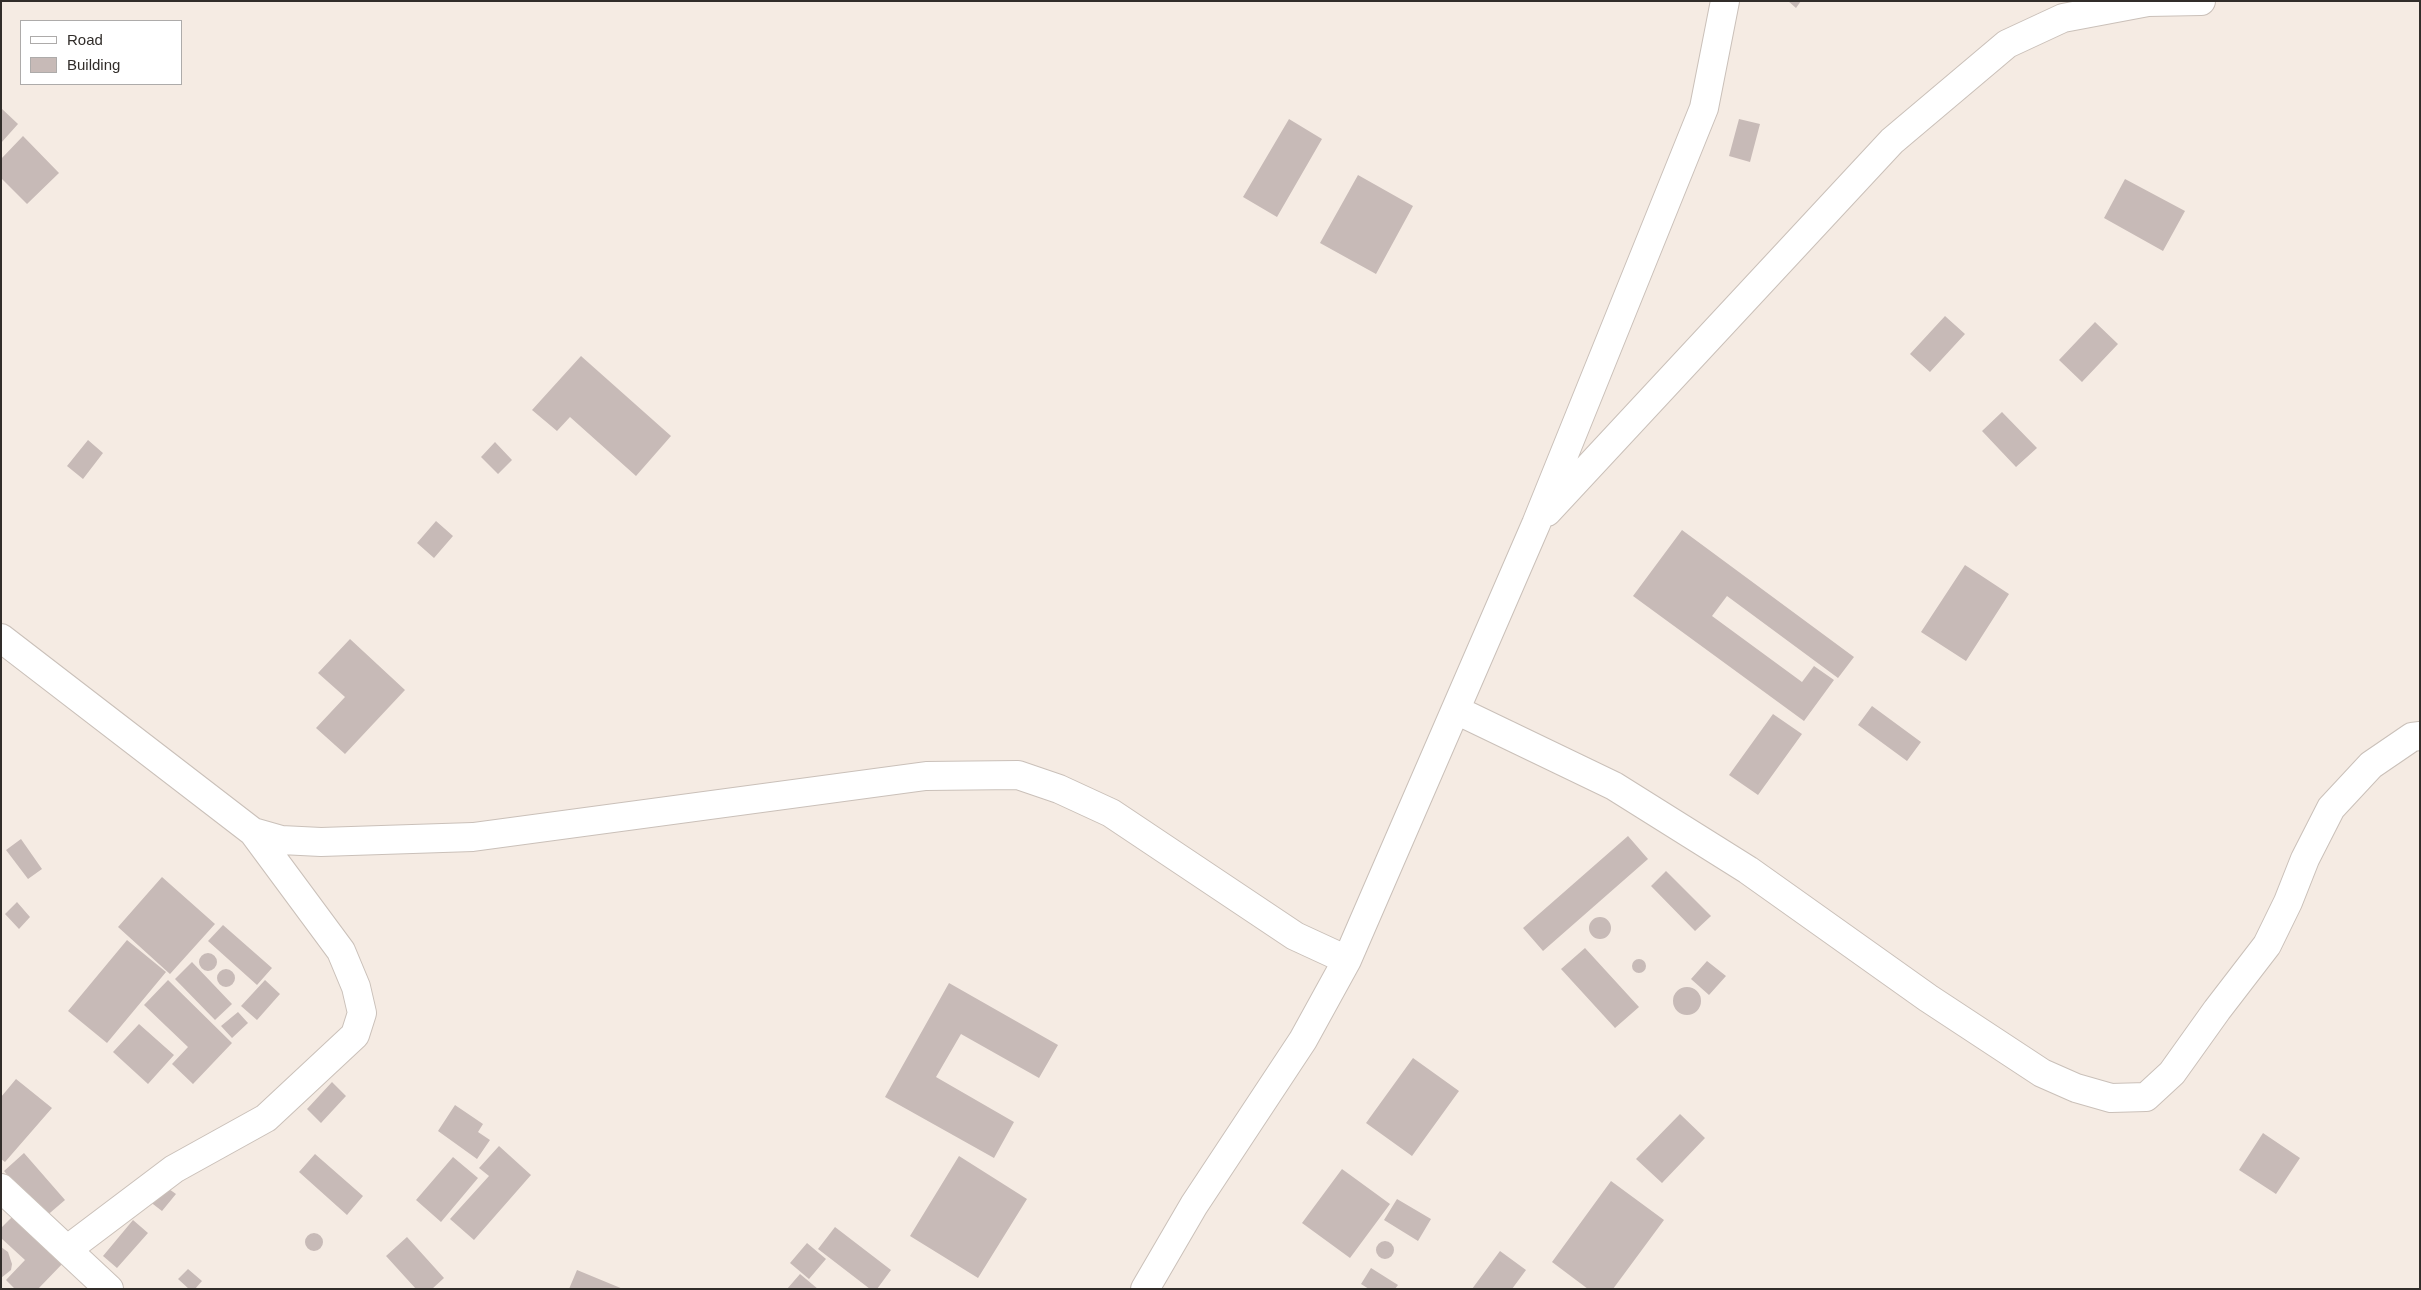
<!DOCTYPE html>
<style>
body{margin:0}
#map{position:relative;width:2421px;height:1290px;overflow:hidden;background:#f5ebe3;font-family:Helvetica,sans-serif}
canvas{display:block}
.frame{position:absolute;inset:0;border:2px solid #312d2a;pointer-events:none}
.legend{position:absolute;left:20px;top:20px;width:162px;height:65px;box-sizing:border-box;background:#fff;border:1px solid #adabaa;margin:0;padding:6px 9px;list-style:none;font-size:15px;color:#312d2a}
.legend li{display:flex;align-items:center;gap:10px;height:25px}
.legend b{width:25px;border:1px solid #adabaa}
</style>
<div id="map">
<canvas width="2421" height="1290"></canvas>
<div class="frame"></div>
<ul class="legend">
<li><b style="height:6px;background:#fff"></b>Road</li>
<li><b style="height:14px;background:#c7bab7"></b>Building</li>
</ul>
</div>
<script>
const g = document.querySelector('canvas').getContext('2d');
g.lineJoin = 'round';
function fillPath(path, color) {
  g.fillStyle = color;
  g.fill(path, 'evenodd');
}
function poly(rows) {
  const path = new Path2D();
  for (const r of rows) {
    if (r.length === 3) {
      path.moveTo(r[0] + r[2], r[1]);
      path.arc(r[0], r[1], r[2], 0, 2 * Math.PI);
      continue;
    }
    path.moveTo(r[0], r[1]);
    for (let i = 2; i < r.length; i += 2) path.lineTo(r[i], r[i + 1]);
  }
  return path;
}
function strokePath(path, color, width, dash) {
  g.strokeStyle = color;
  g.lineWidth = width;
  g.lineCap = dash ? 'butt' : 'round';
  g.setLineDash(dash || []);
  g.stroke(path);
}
fillPath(poly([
 [1788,1,1801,1,1796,8],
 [1,108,18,124,1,143],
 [1289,119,1322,139,1277,217,1243,197],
 [1739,119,1760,124,1750,162,1729,156],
 [23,136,59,173,27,204,1,178,1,159],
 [1358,175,1413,206,1376,274,1320,243],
 [2125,179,2185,211,2163,251,2104,218],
 [1945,316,1965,334,1930,372,1910,354],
 [2095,322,2118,344,2082,382,2059,360],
 [581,356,671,436,636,476,570,417,557,431,532,410],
 [2002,412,2037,448,2016,467,1982,431],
 [88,440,103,453,83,479,67,466],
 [495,442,512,460,498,474,481,457],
 [436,521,453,536,434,558,417,543],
 [1682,530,1854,657,1838,678,1727,596,1712,616,1802,682,1814,666,1834,680,1804,721,1633,596],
 [1965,565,2009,594,1966,661,1921,632],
 [350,639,405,690,345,754,316,728,345,697,318,673],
 [1872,706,1921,742,1907,761,1858,725],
 [1773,714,1802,734,1758,795,1729,775],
 [1628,836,1648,859,1543,951,1523,928],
 [21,839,42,869,28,879,6,850],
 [1666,871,1711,916,1695,931,1651,886],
 [162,877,215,924,170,974,118,927],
 [17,902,30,917,19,929,5,914],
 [1600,928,11],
 [223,925,272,968,257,985,208,941],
 [127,940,166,972,107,1043,68,1011],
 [1585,948,1639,1007,1615,1028,1561,969],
 [208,962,9],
 [1639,966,7],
 [1707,961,1726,976,1709,995,1691,979],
 [192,962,232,1004,215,1020,175,979],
 [226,978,9],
 [168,980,232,1043,193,1084,172,1064,188,1047,144,1005],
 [265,980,280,994,257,1020,241,1006],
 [949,983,1058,1045,1039,1078,961,1034,936,1077,1014,1122,994,1158,885,1097],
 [1687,1001,14],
 [238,1012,248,1023,232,1038,221,1026],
 [139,1024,174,1055,148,1084,113,1052],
 [1413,1058,1459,1091,1412,1156,1366,1123],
 [16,1079,52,1108,5,1162,1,1159,1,1097],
 [332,1082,346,1096,321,1123,307,1109],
 [455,1105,483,1124,478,1132,490,1140,477,1159,438,1131],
 [1680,1114,1705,1138,1662,1183,1636,1159],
 [2263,1133,2300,1158,2276,1194,2239,1170],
 [499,1146,531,1175,474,1240,450,1219,489,1176,479,1168],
 [24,1153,65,1200,44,1218,4,1171],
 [315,1154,363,1196,347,1215,299,1172],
 [959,1156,1027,1199,978,1278,910,1236],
 [453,1157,478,1178,441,1222,416,1200],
 [1342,1169,1390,1204,1350,1258,1302,1223],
 [1611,1181,1664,1220,1613,1289,1588,1289,1552,1262],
 [162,1184,176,1194,162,1211,149,1201],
 [1397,1199,1431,1219,1418,1241,1384,1220],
 [16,1213,66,1260,38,1289,15,1289,6,1280,25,1260,1,1238,1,1228],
 [133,1220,148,1233,117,1268,103,1256],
 [835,1227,891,1270,877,1289,870,1289,818,1249],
 [314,1242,9],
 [407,1237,444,1278,432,1289,416,1289,386,1256],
 [1385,1250,9],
 [807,1243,826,1259,809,1279,790,1263],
 [1,1247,8,1252,12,1264,11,1270,1,1278],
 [1500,1251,1526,1270,1512,1289,1472,1289],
 [1371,1268,1398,1285,1395,1289,1369,1289,1361,1284],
 [188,1269,202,1281,195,1289,189,1289,178,1279],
 [577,1270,623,1289,569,1289],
 [800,1274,818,1289,787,1289]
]), '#c7bab7');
const minor = poly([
 [1547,512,1892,141,2007,44,2063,18,2148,2,2201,1],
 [1,638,253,832,281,840,321,842,473,837,926,776,1018,775,1059,789,1111,813,1295,936,1347,960],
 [1456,710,1614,786,1748,870,1928,998,2042,1073,2076,1088,2111,1098,2146,1097,2172,1073,2217,1010,2267,945,2288,902,2305,859,2331,808,2371,765,2412,737,2420,736],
 [1,1188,109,1289],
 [68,1249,174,1169,266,1118,355,1035,362,1013,356,987,341,951,253,832],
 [1145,1289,1194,1205,1303,1040,1347,960,1536,524,1704,108,1725,1]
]);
strokePath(minor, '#cac0b9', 30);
strokePath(minor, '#fff', 28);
</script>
